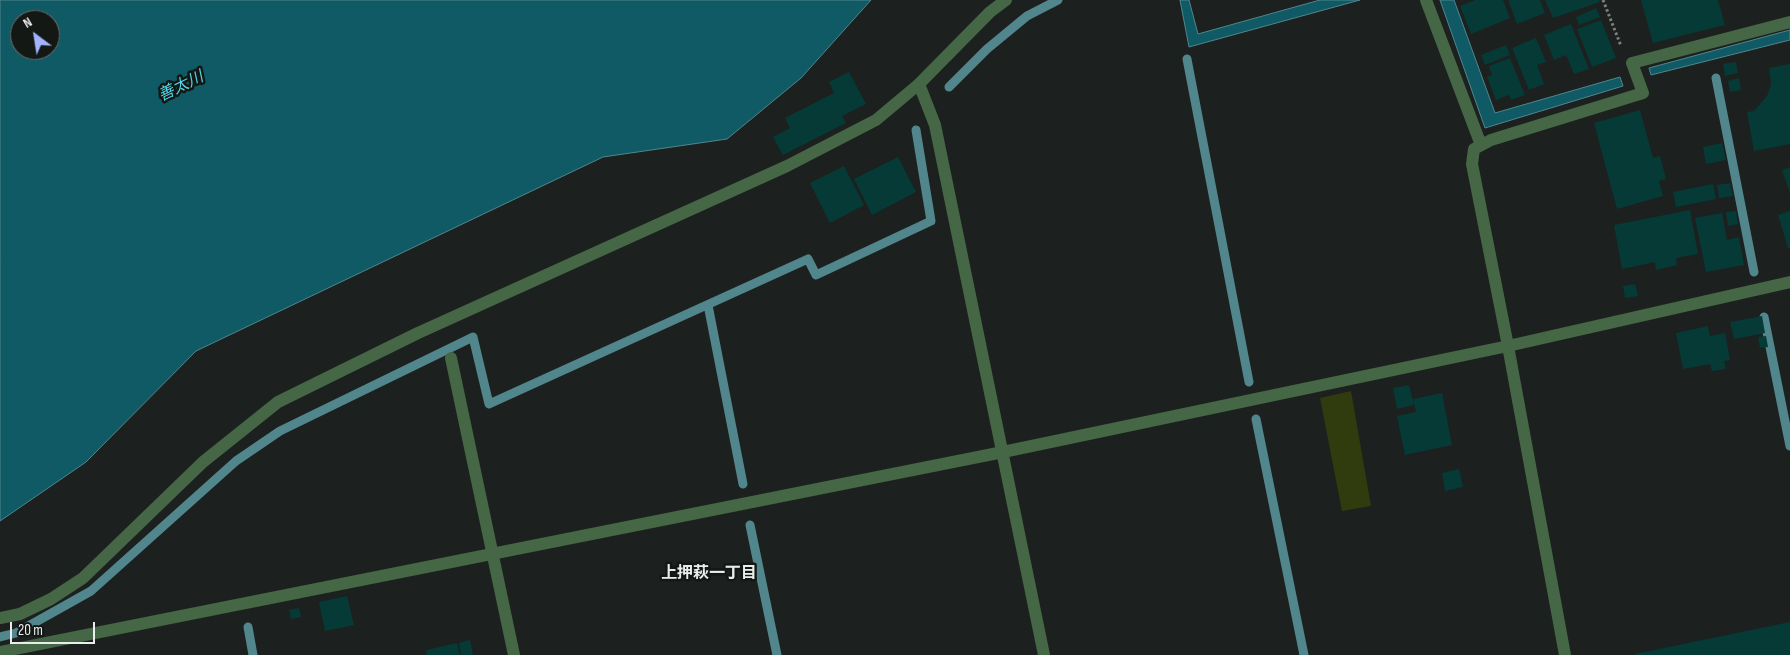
<!DOCTYPE html>
<meta charset="utf-8">
<style>
body{margin:0}
#map{position:relative;width:1790px;height:655px;overflow:hidden;background:#1c211f;font-family:"Sofia Sans Condensed",sans-serif}
canvas{display:block}
.north{position:absolute;left:10px;top:10px;width:50px;height:50px;box-sizing:border-box;background:#131815;border:1px solid #696d6b;border-radius:50%;rotate:329deg;font-size:14px;font-weight:700;line-height:20px;text-align:center;color:#eaedec}
.north::after{content:'';display:block;margin:auto;width:18px;height:22px;background:#a2b2fd;clip-path:polygon(50% 0,100% 100%,50% 72%,0 100%)}
.scale{position:absolute;left:10px;top:622px;width:85px;height:22px;box-sizing:border-box;border:2px solid #eaedec;border-top:0;padding-left:6px;font-size:15px;line-height:18px;white-space:nowrap;color:#eaedec;-webkit-text-stroke:4px #131815;paint-order:stroke}
</style>
<div id="map">
<canvas width="1790" height="655"></canvas>
<div class="north">N</div>
<div class="scale">20 m</div>
</div>
<script>
const g = document.querySelector('canvas').getContext('2d');
g.lineJoin = 'round';
function fillPath(path, color) {
  g.fillStyle = color;
  g.fill(path, 'evenodd');
}
function poly(rows) {
  const path = new Path2D();
  for (const r of rows) {
    path.moveTo(r[0], r[1]);
    for (let i = 2; i < r.length; i += 2) path.lineTo(r[i], r[i + 1]);
  }
  return path;
}
function strokePath(path, color, width, dash) {
  g.strokeStyle = color;
  g.lineWidth = width;
  g.lineCap = dash ? 'butt' : 'round';
  g.setLineDash(dash || []);
  g.stroke(path);
}
function write(font, color, halo, rows, align = 'center') {
  g.font = font + ' "Sofia Sans Condensed","Noto Sans JP",sans-serif';
  g.lineWidth = 5;
  g.setLineDash([]);
  g.textBaseline = 'middle';
  g.strokeStyle = halo;
  g.fillStyle = color;
  for (const [text, x, y, turn = 0] of rows) {
    g.save();
    g.translate(x, y);
    g.rotate((+turn || 0) * Math.PI / 180);
    g.textAlign = isNaN(turn) ? turn : align;
    if (halo) g.strokeText(text, 0, 0);
    g.fillText(text, 0, 0);
    g.restore();
  }
}
fillPath(poly([
 [1351,391,1371,506,1342,511,1320,398]
]), '#303c0d');
const water = poly([
 [0,0,871,0,801,78,727,139,603,157,196,351,86,462,0,521,0,0],
 [20,20,50,20,50,50,20,50,20,20],
 [1180,0,1189,0,1198,34,1320,0,1360,0,1189,47,1180,0],
 [1440,0,1454,0,1495,113,1620,77,1623,86,1485,128,1440,0],
 [1790,30,1790,40,1651,75,1649,68,1790,30]
]);
fillPath(water, '#0f5a64');
strokePath(water, '#51868d', 1);
strokePath(poly([
 [1187,59,1249,382],
 [1716,78,1754,272],
 [949,87,987,49,1027,16,1058,0],
 [708,305,743,484],
 [1764,317,1790,446],
 [1256,419,1304,655],
 [750,525,777,655],
 [248,627,253,655],
 [0,637,16,633,91,591,236,461,280,431,473,337,489,404,808,259,816,275,931,221,916,130]
]), '#51868d', 9);
fillPath(poly([
 [1475,0,1503,0,1510,18,1471,34,1460,6],
 [1508,0,1540,0,1545,13,1517,24],
 [1545,0,1599,0,1600,2,1553,18],
 [1641,0,1718,0,1725,25,1653,43],
 [1596,8,1600,17,1579,25,1576,17],
 [1601,20,1616,58,1592,67,1577,29],
 [1571,24,1589,69,1574,74,1566,55,1554,60,1544,35],
 [1536,38,1546,62,1537,65,1544,84,1529,90,1512,48],
 [1506,45,1510,55,1485,65,1481,55],
 [1510,58,1525,95,1511,100,1509,95,1496,100,1487,77,1492,75,1489,66],
 [1736,62,1738,73,1725,76,1723,64],
 [1790,64,1790,144,1754,151,1747,112,1754,111,1767,96,1771,84,1769,68],
 [849,72,866,104,842,116,846,123,783,155,773,137,790,128,785,118,834,93,829,82],
 [1739,78,1741,90,1730,92,1728,81],
 [1640,110,1653,158,1660,156,1666,179,1659,181,1663,196,1617,209,1594,123],
 [1722,143,1726,160,1706,164,1703,147],
 [898,157,916,192,872,215,854,179],
 [844,166,864,205,830,223,810,183],
 [1790,167,1790,193,1782,170],
 [1730,183,1733,196,1719,198,1717,185],
 [1713,184,1716,199,1676,207,1673,192],
 [1690,210,1698,254,1676,258,1677,265,1656,270,1655,262,1622,269,1614,225],
 [1736,211,1738,224,1728,226,1726,212],
 [1790,211,1790,248,1788,248,1778,215],
 [1722,213,1727,240,1739,237,1744,265,1706,272,1695,218],
 [1635,284,1638,296,1625,298,1623,286],
 [1762,316,1765,333,1734,339,1730,322],
 [1708,326,1710,336,1725,333,1730,360,1724,361,1726,369,1712,371,1710,364,1683,369,1676,333],
 [1766,336,1768,347,1760,348,1758,337],
 [1409,385,1414,405,1397,409,1393,388],
 [1442,393,1452,445,1405,455,1397,416,1416,412,1413,399],
 [1459,469,1463,487,1445,491,1442,473],
 [347,596,354,625,325,631,319,602],
 [299,608,301,617,291,619,289,610],
 [1790,622,1790,655,1635,655,1635,654],
 [470,640,473,655,461,655,459,643],
 [457,643,460,655,427,655,426,650]
]), '#053a36');
strokePath(poly([
 [1603,0,1621,46]
]), '#7c807e', 3, [2.5, 2.5]);
strokePath(poly([
 [1006,0,990,12,919,84,935,125,1044,655],
 [1426,0,1481,145],
 [451,358,514,655],
 [0,618,20,614,51,599,83,578,203,462,278,402,418,333,787,166,876,120,919,84],
 [0,652,1003,452,1508,346,1790,282],
 [1565,655,1508,346,1472,164,1474,149,1491,140,1643,93,1632,63,1790,22]
]), '#456745', 12);
write('italic 16px', '#50d5e9', '#131815', [
 ["善太川",181,87,-26]
]);
write('bold 16px', '#eaedec', '#131815', [
 ["上押萩一丁目",709,574]
]);
</script>
